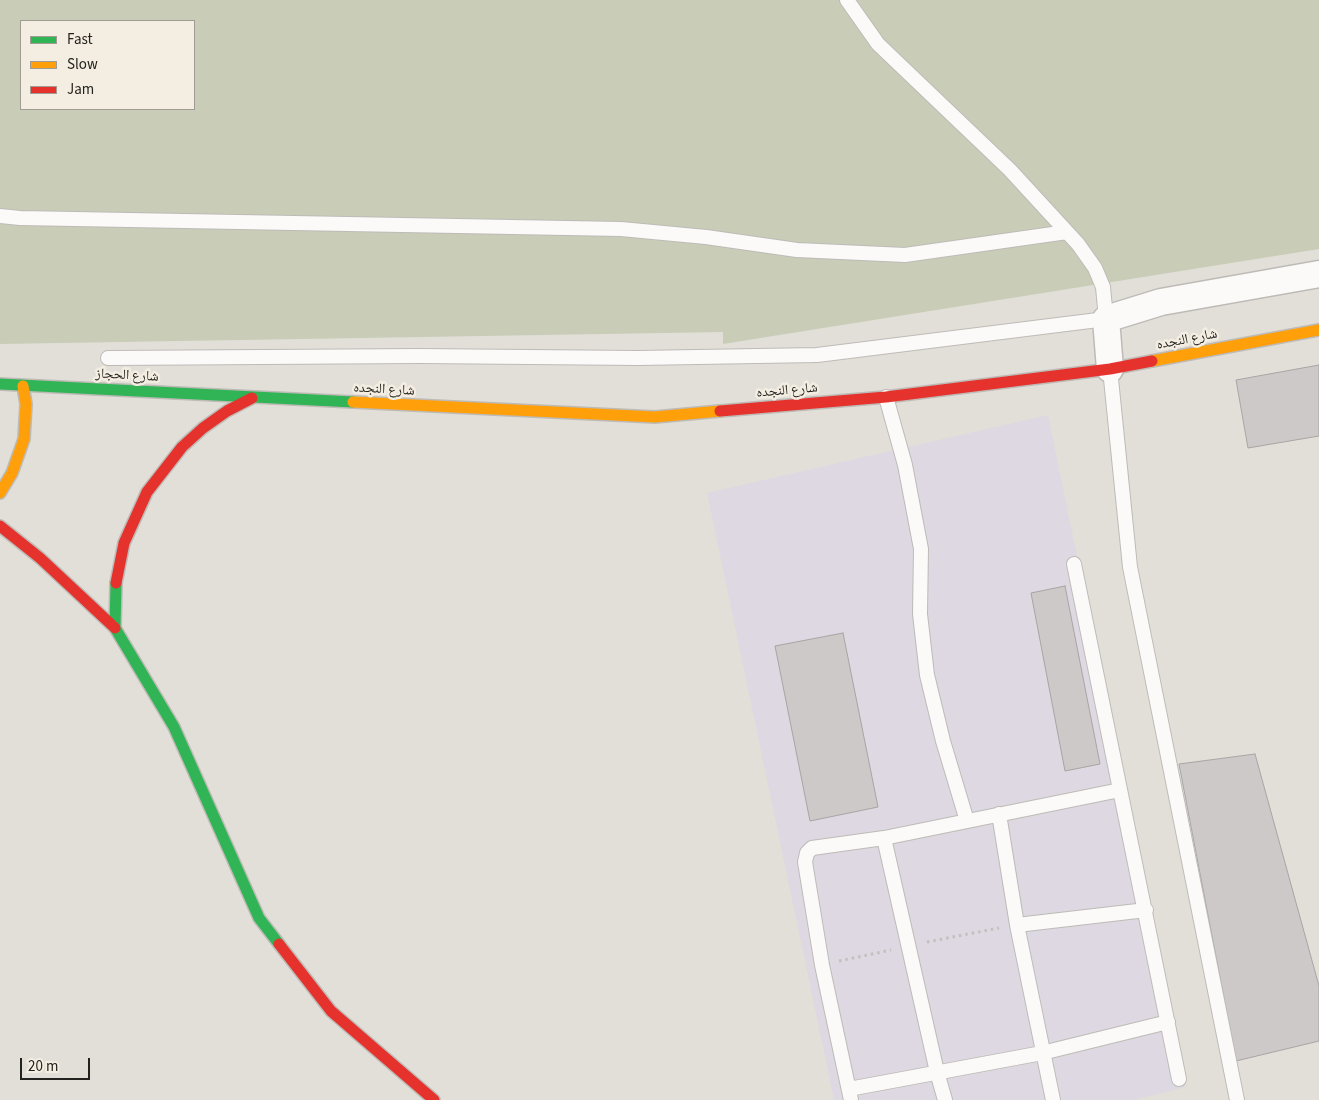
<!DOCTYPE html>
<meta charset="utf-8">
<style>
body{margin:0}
#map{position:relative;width:1319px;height:1100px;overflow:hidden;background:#e2dfd9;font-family:"Source Sans 3",sans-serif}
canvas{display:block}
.legend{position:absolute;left:20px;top:20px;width:175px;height:90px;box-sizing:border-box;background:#f3ede2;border:1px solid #a09c94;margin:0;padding:6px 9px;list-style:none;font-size:15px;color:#24221e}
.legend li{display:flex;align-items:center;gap:10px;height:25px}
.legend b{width:25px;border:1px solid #a09c94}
.scale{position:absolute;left:20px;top:1058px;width:70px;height:22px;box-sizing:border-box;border:2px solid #24221e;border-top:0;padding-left:6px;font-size:15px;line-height:18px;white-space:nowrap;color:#24221e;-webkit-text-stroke:4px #f3ede2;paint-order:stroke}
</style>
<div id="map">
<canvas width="1319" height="1100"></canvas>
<ul class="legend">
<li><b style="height:6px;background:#30b455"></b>Fast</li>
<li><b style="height:6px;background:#ff9f0a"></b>Slow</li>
<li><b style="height:6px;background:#e5322d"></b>Jam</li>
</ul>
<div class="scale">20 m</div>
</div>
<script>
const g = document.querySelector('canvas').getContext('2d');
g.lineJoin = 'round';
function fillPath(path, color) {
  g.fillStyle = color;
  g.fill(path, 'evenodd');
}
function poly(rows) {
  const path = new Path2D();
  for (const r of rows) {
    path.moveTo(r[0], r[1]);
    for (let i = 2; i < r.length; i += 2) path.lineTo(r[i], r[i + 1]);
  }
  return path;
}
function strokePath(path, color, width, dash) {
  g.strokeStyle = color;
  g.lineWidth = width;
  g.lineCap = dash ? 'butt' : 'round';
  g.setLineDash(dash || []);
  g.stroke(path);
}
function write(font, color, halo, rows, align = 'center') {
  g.font = font + ' "Source Sans 3","Noto Naskh Arabic",sans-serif';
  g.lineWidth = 5;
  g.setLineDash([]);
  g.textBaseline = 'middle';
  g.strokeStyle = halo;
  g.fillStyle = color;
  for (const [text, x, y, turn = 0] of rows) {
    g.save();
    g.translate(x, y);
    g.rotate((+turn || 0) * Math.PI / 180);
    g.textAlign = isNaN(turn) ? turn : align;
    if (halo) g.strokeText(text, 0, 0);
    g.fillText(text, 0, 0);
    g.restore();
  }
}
fillPath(poly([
 [1048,415,1186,1087,1134,1100,834,1100,707,493]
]), '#ddd8e1');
fillPath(poly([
 [0,0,1319,0,1319,249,723,344,723,332,0,344],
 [21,21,194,21,194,109,21,109]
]), '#c9cdb7');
const building = poly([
 [1319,365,1319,436,1248,448,1236,380,1319,365],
 [1065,586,1100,764,1065,771,1031,593,1065,586],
 [843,633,878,807,810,821,775,646,843,633],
 [1255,754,1319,986,1319,1041,1236,1061,1179,764,1255,754]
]);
fillPath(building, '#ccc9c8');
strokePath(building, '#a8a5a4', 1);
const lane = poly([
 [0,216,20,218,621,229,706,237,797,250,905,255,1067,232],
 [108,358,420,356,638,358,817,355,1106,319,1103,287,1095,268,1078,244,1010,170,878,44,847,0],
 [1110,369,1130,567,1237,1100],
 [886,397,905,465,921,549,920,614,927,675,943,741,967,821],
 [1074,564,1179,1079],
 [999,814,1017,925,1053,1100],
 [884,838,937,1072,945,1100],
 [1017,925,1146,910],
 [849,1089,1042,1053,1168,1022],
 [851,1100,822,965,805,862,807,853,812,848,884,838,1120,790]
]);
const street = poly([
 [1110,369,1106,319,1161,302,1319,274]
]);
const fast = poly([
 [0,384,353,402],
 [116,583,115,628,174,727,259,918,279,944]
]);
const slow = poly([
 [1152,361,1319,330],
 [353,402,655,417,720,411],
 [0,493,12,473,24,439,26,404,23,386]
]);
const jam = poly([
 [720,411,886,397,1110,369,1152,361],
 [0,526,40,558,115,628],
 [116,583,124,543,147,492,182,447,203,428,227,411,252,398],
 [279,944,331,1011,434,1100]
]);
strokePath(lane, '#bebbb7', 16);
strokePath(street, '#bebbb7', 29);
strokePath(fast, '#bebbb7', 14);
strokePath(slow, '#bebbb7', 14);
strokePath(jam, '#bebbb7', 14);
strokePath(poly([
 [927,942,999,928],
 [839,961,891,950]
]), '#c1c1bf', 3, [2.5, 4]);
strokePath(lane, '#fbfaf9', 14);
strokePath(street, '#fbfaf9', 26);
strokePath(fast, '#30b455', 11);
strokePath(slow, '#ff9f0a', 11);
strokePath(jam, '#e5322d', 11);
write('14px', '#24221e', '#f3ede2', [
 ["شارع النجده",1187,340,-11],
 ["شارع الحجاز",127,376,3],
 ["شارع النجده",384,390,3],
 ["شارع النجده",787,391,-5]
]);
</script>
